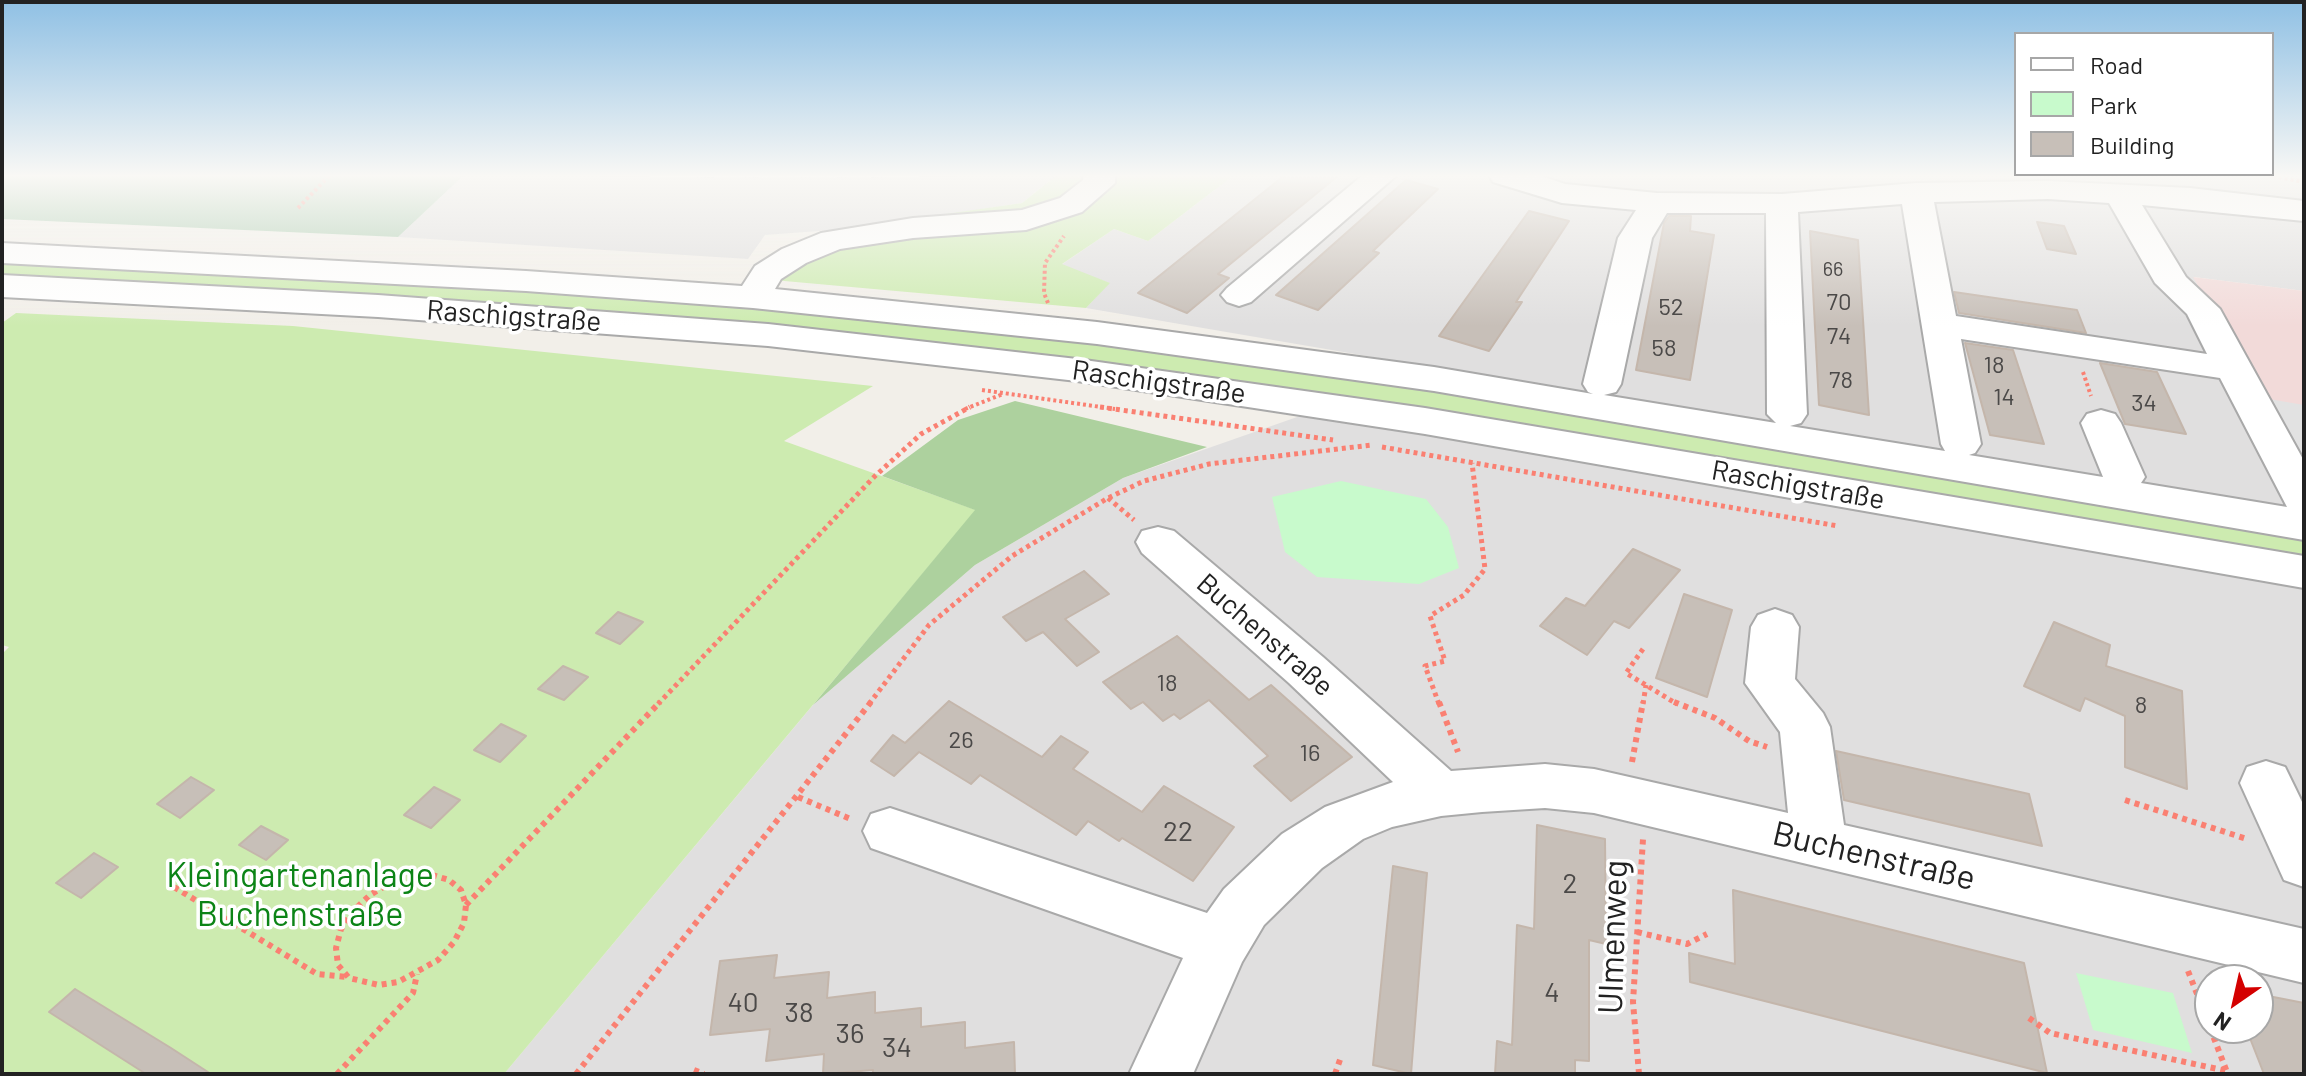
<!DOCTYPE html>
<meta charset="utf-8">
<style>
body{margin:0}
#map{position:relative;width:2306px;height:1076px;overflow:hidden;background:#f2efe9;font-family:Barlow,sans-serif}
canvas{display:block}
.frame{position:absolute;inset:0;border:4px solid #222;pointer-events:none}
.legend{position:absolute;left:2014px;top:32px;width:260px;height:144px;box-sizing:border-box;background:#fff;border:2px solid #a7a7a7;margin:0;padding:10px 14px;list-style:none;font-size:24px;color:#222}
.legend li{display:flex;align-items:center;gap:16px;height:40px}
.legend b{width:40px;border:2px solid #a7a7a7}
.north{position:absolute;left:2194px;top:964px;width:80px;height:80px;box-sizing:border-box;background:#fff;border:2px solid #a7a7a7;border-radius:50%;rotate:214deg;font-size:22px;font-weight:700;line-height:32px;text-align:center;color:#222}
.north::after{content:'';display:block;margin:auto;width:28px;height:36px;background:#d40000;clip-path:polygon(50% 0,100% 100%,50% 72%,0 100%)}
</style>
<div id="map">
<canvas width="2306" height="1076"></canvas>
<div class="frame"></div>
<ul class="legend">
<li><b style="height:10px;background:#fff"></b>Road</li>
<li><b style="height:22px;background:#c8facc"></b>Park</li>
<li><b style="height:22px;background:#c7bfb8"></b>Building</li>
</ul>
<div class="north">N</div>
</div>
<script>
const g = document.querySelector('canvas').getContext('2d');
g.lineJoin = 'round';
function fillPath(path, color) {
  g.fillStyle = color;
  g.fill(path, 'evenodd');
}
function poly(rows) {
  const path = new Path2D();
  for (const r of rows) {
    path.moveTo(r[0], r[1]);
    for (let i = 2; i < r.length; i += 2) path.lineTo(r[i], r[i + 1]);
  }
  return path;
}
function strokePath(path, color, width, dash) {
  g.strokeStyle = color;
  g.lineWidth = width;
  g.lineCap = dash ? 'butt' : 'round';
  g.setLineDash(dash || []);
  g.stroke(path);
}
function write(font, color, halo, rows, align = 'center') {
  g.font = font + ' Barlow,sans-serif';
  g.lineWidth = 7;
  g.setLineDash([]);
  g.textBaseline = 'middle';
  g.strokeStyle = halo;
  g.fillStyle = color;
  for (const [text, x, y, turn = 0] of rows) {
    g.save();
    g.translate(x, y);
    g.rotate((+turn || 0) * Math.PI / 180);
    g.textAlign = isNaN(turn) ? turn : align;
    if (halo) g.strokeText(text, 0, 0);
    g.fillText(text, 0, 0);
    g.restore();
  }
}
fillPath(poly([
 [464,175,804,178,1057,175,1022,203,860,228,765,235,748,259,398,237],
 [1234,175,2304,175,2304,291,2194,277,2304,479,2304,1074,504,1074,813,705,975,565,1123,478,1437,368,1086,308,1109,283,1061,265,1114,229,1148,241],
 [2210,980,2258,980,2258,1028,2210,1028]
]), '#e0dfdf');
fillPath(poly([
 [2193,277,2304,291,2304,479]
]), '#f2dad9');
fillPath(poly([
 [1057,175,1234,175,1148,241,1114,229,1062,264,1110,283,1086,308,773,280,876,224,1022,203],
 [2,253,526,281,1097,333,2304,525,2304,572,1077,370,2,286],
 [16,313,293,326,873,386,784,441,976,510,504,1074,2,1074,2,654,9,647,2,645,2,323]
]), '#cdebb0');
fillPath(poly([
 [1015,401,1207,447,1123,478,975,565,813,705,975,510,882,476,958,420]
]), '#add19e');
fillPath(poly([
 [2,175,464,175,398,237,2,219]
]), '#aacbaf');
fillPath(poly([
 [1341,481,1426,499,1448,527,1459,568,1419,584,1317,577,1285,552,1272,497],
 [2076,973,2173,993,2192,1053,2093,1030]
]), '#c8facc');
fillPath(poly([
 [2269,399,2304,405,2304,464]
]), '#e2e2e2');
const building = poly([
 [1285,175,1339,175,1218,274,1229,278,1187,313,1138,293,1285,175],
 [1406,180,1438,189,1373,251,1379,253,1318,310,1276,295,1406,180],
 [1529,211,1569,221,1516,302,1522,302,1489,351,1439,336,1529,211],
 [1669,216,1691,216,1690,231,1714,235,1690,380,1636,370,1664,223,1669,216],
 [2037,222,2064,226,2076,254,2047,249,2037,222],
 [1810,231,1858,240,1869,415,1819,405,1810,231],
 [1954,292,2077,310,2086,333,1959,313,1954,292],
 [1965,343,2013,350,2044,444,1990,435,1965,343],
 [2100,363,2157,372,2186,434,2125,424,2100,363],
 [1633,549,1680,570,1629,628,1614,621,1587,655,1540,626,1566,598,1585,606,1633,549],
 [1084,571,1109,594,1065,619,1099,652,1077,666,1043,632,1026,641,1003,617,1084,571],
 [1684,594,1732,610,1707,697,1656,678,1684,594],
 [618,612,643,622,620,644,596,633,618,612],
 [2054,622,2110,645,2106,666,2182,691,2187,789,2125,767,2125,716,2085,698,2080,711,2024,686,2054,622],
 [1177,636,1249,700,1271,685,1352,757,1291,801,1254,766,1268,756,1209,700,1180,719,1174,714,1163,721,1143,702,1131,709,1103,682,1177,636],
 [563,666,588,677,564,700,538,689,563,666],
 [949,701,1042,757,1061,736,1088,752,1073,769,1142,812,1164,786,1234,827,1193,881,1122,838,1119,841,1088,821,1076,835,980,775,971,784,919,752,894,776,871,761,893,735,905,743,949,701],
 [501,724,526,736,500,762,474,750,501,724],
 [1836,751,2029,794,2042,846,1844,800,1836,751],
 [191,777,214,790,180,818,157,804,191,777],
 [434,787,460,800,431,828,404,815,434,787],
 [1537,825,1605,839,1606,944,1589,940,1589,1061,1575,1060,1575,1074,1495,1074,1497,1041,1512,1045,1517,925,1534,929,1537,825],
 [261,826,288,840,266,860,239,845,261,826],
 [94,853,118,867,81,898,56,883,94,853],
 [1393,866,1427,873,1411,1074,1373,1065,1393,866],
 [1733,890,2024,963,2047,1073,1690,982,1689,953,1735,964,1733,890],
 [777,955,774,978,829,972,827,998,875,992,875,1013,921,1008,921,1027,965,1022,965,1048,1014,1042,1015,1074,873,1074,873,1070,823,1074,824,1054,766,1061,770,1029,710,1035,720,961,777,955],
 [75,989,171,1048,211,1074,146,1074,49,1012,75,989],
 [2258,994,2304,1003,2304,1074,2264,1074,2246,1028,2258,1028,2258,994]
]);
fillPath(building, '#c7bfb8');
strokePath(building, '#c4b6ab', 2);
const minor = poly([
 [1083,175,1115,175,1115,183,1082,212,1026,230,913,238,840,249,806,263,781,279,775,289,1097,322,1434,367,1593,394,1588,392,1583,384,1618,238,1636,210,1562,203,1493,182,1489,175,1538,175,1565,184,1657,193,1782,194,1916,183,2048,181,2190,188,2304,201,2304,221,2142,205,2186,277,2220,309,2304,461,2304,540,1434,391,1097,344,753,308,526,291,2,263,2,243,526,271,742,286,755,266,782,249,821,233,913,218,1022,210,1060,198,1083,180,1083,175],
 [2048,199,2109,203,2155,283,2187,314,2207,354,1956,316,1934,202,2048,199],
 [1902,204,1941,444,1945,451,1790,426,1801,423,1807,414,1798,212,1902,204],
 [1667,213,1766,213,1767,414,1776,423,1604,395,1616,392,1621,384,1652,238,1667,213],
 [1961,339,2220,378,2287,507,2141,483,2145,477,2121,423,2115,414,2101,410,2087,414,2081,423,2103,477,1969,455,1975,453,1981,444,1961,339],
 [1363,175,1397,175,1251,302,1239,306,1227,302,1221,295,1227,288,1363,175],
 [2,275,378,295,768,324,1077,359,1425,408,2304,556,2304,588,1425,434,1077,381,768,346,378,317,2,297,2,275],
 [1158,527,1174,531,1323,657,1451,771,1545,764,1594,769,1788,813,1780,732,1745,683,1751,627,1758,615,1775,609,1792,615,1799,627,1795,679,1823,713,1830,727,1844,825,2304,929,2304,983,1594,813,1545,808,1482,812,1441,816,1392,827,1363,839,1322,868,1264,925,1242,962,1193,1074,1129,1074,1183,958,871,848,863,831,871,814,890,808,1207,913,1224,889,1282,834,1325,807,1393,782,1289,683,1142,553,1136,542,1142,531,1158,527],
 [2266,761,2285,767,2304,806,2304,887,2284,880,2240,783,2247,767,2266,761]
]);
strokePath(minor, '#a9a9a9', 4);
strokePath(poly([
 [2267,175,2304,182],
 [298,208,330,175],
 [1048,303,1044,293,1045,263,1064,236],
 [2083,372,2091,396],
 [982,390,1115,409],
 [965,409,1003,394]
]), '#fa8072', 4, [3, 3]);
strokePath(poly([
 [1100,407,1333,440],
 [1382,447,1838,526],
 [1108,498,1134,520],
 [1643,649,1626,673,1677,704],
 [658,704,874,477,921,434,970,407],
 [869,704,929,625,1012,556,1108,498,1144,481,1209,464,1372,445],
 [1439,704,1425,666,1445,661,1430,616,1464,595,1485,569,1472,463],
 [1643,704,1646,685]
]), '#fa8072', 5, [4, 4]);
strokePath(poly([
 [1439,702,1458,752],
 [1674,702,1715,718,1749,741,1767,747],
 [1632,762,1643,702],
 [798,797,853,820],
 [2125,800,2247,839],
 [432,875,449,880,461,890,466,905,464,923,454,942,438,960,398,982,379,985,349,978,338,965,336,948,341,929,353,911,370,895,390,883,412,876,432,875],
 [174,887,317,974,348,977],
 [466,905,660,702],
 [1637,932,1687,944,1707,934],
 [2188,971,2210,1027],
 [2029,1018,2050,1033,2227,1071],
 [2210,1028,2227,1072],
 [694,1070,704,1074],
 [337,1074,413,993,417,974],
 [576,1074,871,702],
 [1335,1074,1341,1057],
 [1639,1074,1633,1002,1643,839]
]), '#fa8072', 6, [5, 5]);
fillPath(minor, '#fff');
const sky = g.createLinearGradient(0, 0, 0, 326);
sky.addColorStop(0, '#8fc0e4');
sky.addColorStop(0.54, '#f9f8f5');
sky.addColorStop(1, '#f9f8f500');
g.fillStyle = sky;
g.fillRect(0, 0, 2306, 326);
write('20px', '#4b4948', null, [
 ["66",1833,269]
]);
write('24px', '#4b4948', null, [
 ["70",1839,302],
 ["52",1671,307],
 ["74",1839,336],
 ["58",1664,348],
 ["18",1994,365],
 ["78",1841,380],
 ["14",2004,397],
 ["34",2144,403],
 ["18",1167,683],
 ["8",2141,705],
 ["26",961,740],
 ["16",1310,753]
]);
write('28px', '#222', '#fff', [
 ["Raschigstraße",514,316,4],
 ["Raschigstraße",1159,382,8],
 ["Raschigstraße",1798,485,10],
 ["Buchenstraße",1265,635,41]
]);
write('28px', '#4b4948', null, [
 ["22",1178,832],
 ["2",1570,884],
 ["4",1552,993],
 ["40",743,1003],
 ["38",799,1013],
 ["36",850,1034],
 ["34",897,1048]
]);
write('34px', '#222', '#fff', [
 ["Buchenstraße",1874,856,13],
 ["Ulmenweg",1613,937,-88]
]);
write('34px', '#0c8416', '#fff', [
 ["Kleingartenanlage",300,876],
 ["Buchenstraße",300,915]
]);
</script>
